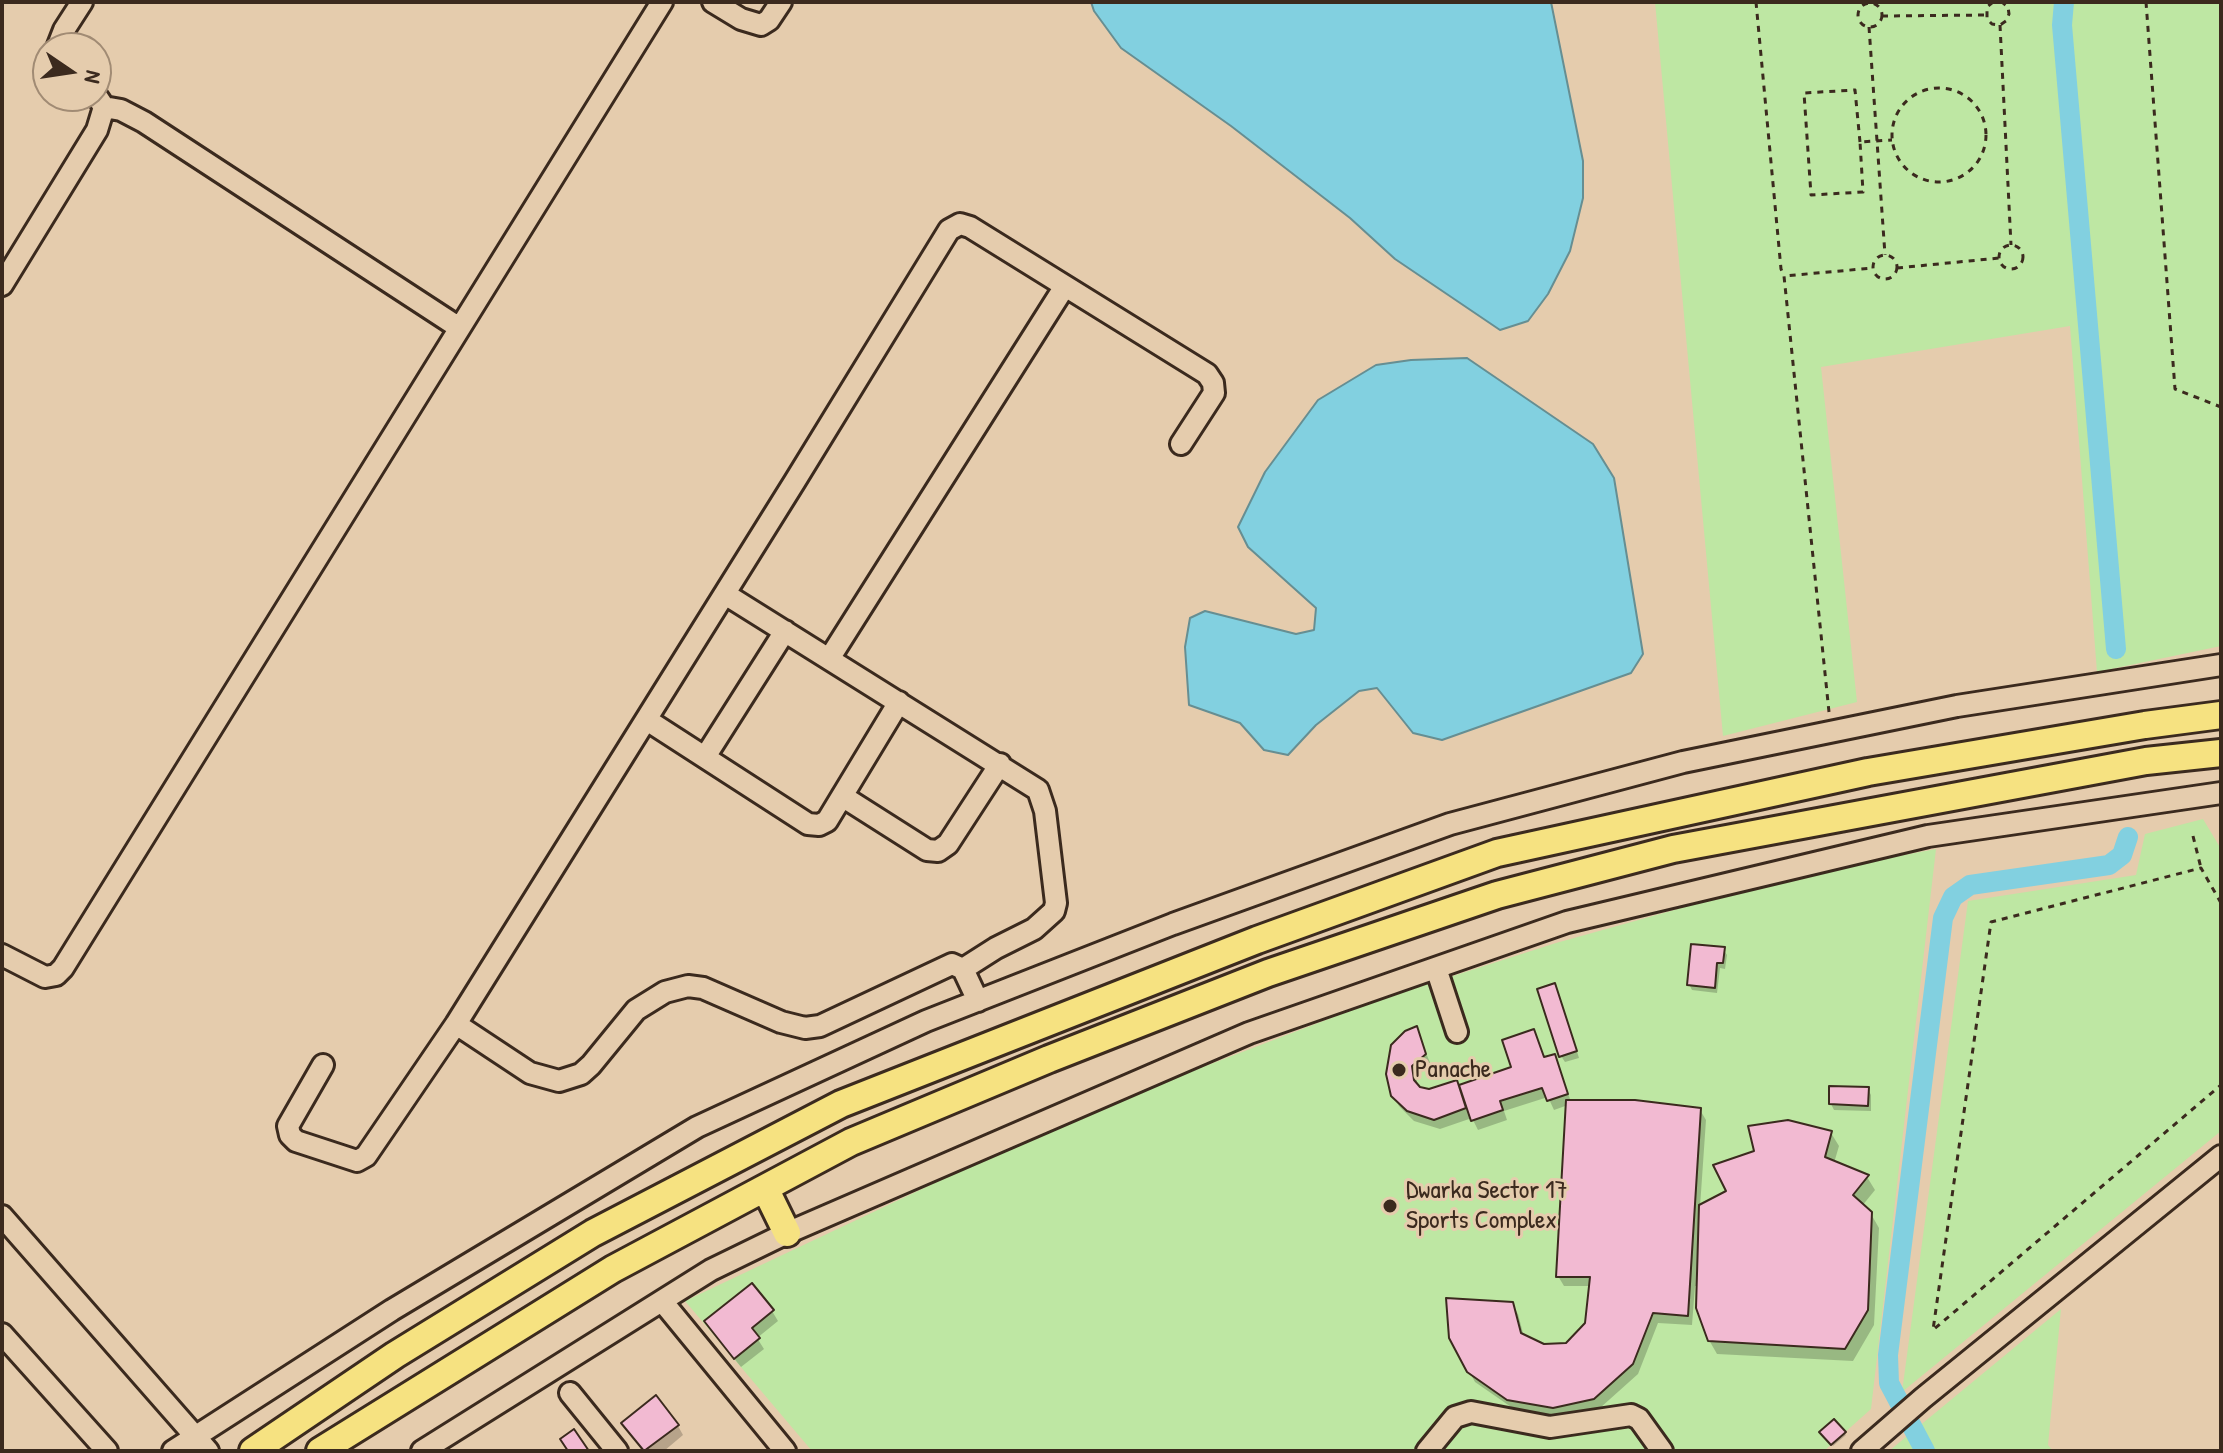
<!DOCTYPE html>
<style>
body{margin:0}
#map{position:relative;width:2223px;height:1453px;overflow:hidden;background:#e5ccad;font-family:"Patrick Hand",sans-serif}
canvas{display:block}
.frame{position:absolute;inset:0;border:4px solid #3b2a1e;pointer-events:none}
.north{position:absolute;left:32px;top:32px;width:80px;height:80px;box-sizing:border-box;background:#e5ccad;border:2px solid #a18b74;border-radius:50%;rotate:103deg;font-size:22px;font-weight:700;line-height:32px;text-align:center;color:#3b2a1e}
.north::after{content:'';display:block;margin:auto;width:28px;height:36px;background:#3b2a1e;clip-path:polygon(50% 0,100% 100%,50% 72%,0 100%)}
</style>
<div id="map">
<canvas width="2223" height="1453"></canvas>
<div class="frame"></div>
<div class="north">N</div>
</div>
<script>
const g = document.querySelector('canvas').getContext('2d');
g.lineJoin = 'round';
function fillPath(path, color) {
  g.fillStyle = color;
  g.fill(path, 'evenodd');
}
function poly(rows) {
  const path = new Path2D();
  for (const r of rows) {
    if (r.length === 3) {
      path.moveTo(r[0] + r[2], r[1]);
      path.arc(r[0], r[1], r[2], 0, 2 * Math.PI);
      continue;
    }
    path.moveTo(r[0], r[1]);
    for (let i = 2; i < r.length; i += 2) path.lineTo(r[i], r[i + 1]);
  }
  return path;
}
function strokePath(path, color, width, dash) {
  g.strokeStyle = color;
  g.lineWidth = width;
  g.lineCap = dash ? 'butt' : 'round';
  g.setLineDash(dash || []);
  g.stroke(path);
}
function write(font, color, halo, rows, align = 'center') {
  g.font = font + ' "Patrick Hand",sans-serif';
  g.lineWidth = 6;
  g.setLineDash([]);
  g.textBaseline = 'middle';
  g.strokeStyle = halo;
  g.fillStyle = color;
  for (const [text, x, y, turn = 0] of rows) {
    g.save();
    g.translate(x, y);
    g.rotate((+turn || 0) * Math.PI / 180);
    g.textAlign = isNaN(turn) ? turn : align;
    if (halo) g.strokeText(text, 0, 0);
    g.fillText(text, 0, 0);
    g.restore();
  }
}
fillPath(poly([
 [1655,2,2221,2,2221,646,2097,672,2070,326,1821,367,1857,702,1723,736],
 [2203,819,2221,849,2221,1131,1902,1392,1968,901,2136,875,2145,834],
 [1936,849,1871,1409,1824,1451,812,1451,685,1301,1085,1112,1381,999,1556,943,1807,873],
 [2061,1309,2048,1445,2053,1451,1889,1451]
]), '#bee7a3');
const water = poly([
 [1091,2,1551,2,1583,161,1583,198,1570,251,1548,294,1528,321,1500,330,1395,259,1350,218,1231,126,1121,48,1094,11,1091,2],
 [1467,358,1593,444,1614,478,1643,654,1631,673,1442,740,1413,733,1377,688,1359,691,1316,725,1288,755,1264,750,1240,723,1189,705,1185,647,1190,618,1205,611,1296,634,1314,630,1316,608,1248,547,1238,527,1265,472,1318,400,1376,365,1411,360,1467,358]
]);
fillPath(water, '#82d0e0');
strokePath(water, '#668e92', 2);
fillPath(poly([
 [1723,949,1727,955,1725,969,1720,968,1717,993,1692,990,1689,984],
 [1558,991,1579,1058,1565,1062,1561,1056],
 [1416,1029,1431,1065,1416,1076,1418,1087,1430,1091,1459,1087,1513,1068,1533,1031,1545,1059,1554,1056,1559,1066,1571,1102,1700,1110,1706,1120,1700,1207,1831,1133,1839,1146,1834,1163,1867,1177,1875,1190,1862,1206,1871,1214,1879,1228,1874,1325,1853,1361,1717,1354,1709,1340,1698,1286,1695,1286,1692,1325,1658,1323,1638,1374,1600,1408,1560,1417,1514,1409,1475,1382,1451,1338,1512,1304,1518,1314,1524,1337,1544,1346,1567,1345,1587,1324,1591,1286,1564,1286,1558,1276,1568,1105,1554,1110,1548,1097,1504,1111,1507,1120,1478,1130,1472,1118,1440,1129,1414,1121,1399,1106,1393,1095],
 [1868,1089,1871,1095,1871,1111,1834,1110,1831,1104],
 [772,1311,778,1321,757,1338,764,1349,741,1367,712,1331],
 [678,1426,683,1435,664,1451,644,1451,630,1433],
 [1844,1433,1846,1435,1833,1446,1823,1434]
]), '#0003');
strokePath(poly([
 [2064,2,2062,25,2116,649],
 [1925,1451,1889,1383,1888,1355,1943,918,1953,897,1970,885,2109,865,2122,855,2128,837]
]), '#82d0e0', 20);
const building = poly([
 [1691,944,1725,947,1723,963,1717,963,1715,988,1687,985,1691,944],
 [1555,983,1577,1051,1559,1057,1537,989,1555,983],
 [1417,1026,1426,1054,1412,1066,1414,1080,1420,1087,1429,1089,1457,1080,1466,1108,1434,1120,1407,1111,1391,1096,1386,1074,1391,1045,1405,1031,1417,1026],
 [1534,1029,1544,1057,1555,1054,1568,1094,1547,1101,1542,1088,1500,1101,1503,1110,1471,1121,1459,1085,1511,1067,1502,1040,1534,1029],
 [1829,1086,1869,1087,1868,1106,1829,1104,1829,1086],
 [1566,1100,1635,1100,1701,1108,1688,1316,1653,1313,1633,1364,1594,1399,1553,1408,1507,1400,1467,1372,1449,1338,1446,1298,1513,1302,1521,1333,1544,1344,1566,1343,1585,1323,1590,1277,1556,1277,1566,1100],
 [1788,1120,1832,1131,1825,1157,1869,1175,1853,1195,1872,1212,1868,1310,1845,1349,1708,1341,1696,1308,1699,1205,1726,1191,1713,1165,1754,1151,1748,1126,1788,1120],
 [752,1283,774,1310,752,1328,760,1338,734,1359,704,1321,752,1283],
 [656,1395,679,1425,644,1451,621,1423,656,1395],
 [1834,1419,1846,1432,1831,1445,1819,1432,1834,1419],
 [574,1429,589,1451,568,1451,560,1439,574,1429]
]);
fillPath(building, '#f2bad2');
strokePath(building, '#3b2a1e', 2);
const minor = poly([
 [713,2,741,19,761,25,769,20,781,2],
 [57,48,64,30,82,2],
 [104,107,121,110,144,122,458,327],
 [2,285,97,130,104,107,98,98],
 [725,594,1038,790,1045,811,1056,903,1054,911,1034,929,996,948,963,969],
 [829,659,1065,286],
 [647,720,808,824,819,825,827,821,899,702],
 [705,757,785,631],
 [842,796,927,850,938,851,948,844,1000,764],
 [2,955,45,977,56,975,63,968,662,2],
 [1436,968,1457,1032],
 [456,1024,530,1073,559,1081,581,1074,591,1065,636,1010,665,992,688,986,703,988,781,1022,805,1028,820,1026,952,964,963,969,978,1001],
 [323,1065,288,1126,290,1135,296,1141,357,1161,366,1156,456,1024,795,481,949,230,960,224,970,227,1207,374,1213,383,1214,393,1181,444],
 [2,1216,208,1451],
 [662,1301,785,1451],
 [2,1334,107,1451],
 [570,1393,617,1451],
 [173,1451,392,1310,697,1127,926,1021,1173,924,1450,824,1683,762,1957,706,2221,665],
 [422,1451,711,1270,787,1233,1249,1033,1567,922,1928,836,2221,793],
 [1427,1451,1455,1417,1471,1412,1550,1427,1631,1415,1639,1419,1662,1451],
 [1862,1451,1923,1398,2221,1156]
]);
const major = poly([
 [765,1188,787,1233],
 [253,1451,395,1355,593,1233,841,1104,1257,940,1497,853,1868,772,2145,725,2221,715],
 [320,1451,613,1269,851,1142,1049,1059,1268,973,1497,895,1673,849,2146,761,2221,753]
]);
strokePath(minor, '#3b2a1e', 26);
strokePath(major, '#3b2a1e', 32);
strokePath(poly([
 [1756,2,1781,269,1784,276],
 [1993,2,1987,7,1987,19,1992,24,2000,25,2006,21,2009,14,2008,7,2002,2],
 [2146,2,2175,389,2221,407],
 [1870,15,12],
 [1882,16,1986,15],
 [2000,25,2011,245],
 [1869,27,1885,255],
 [1939,135,47],
 [1860,142,1855,90,1804,93,1811,195,1863,192,1860,142,1892,140],
 [2011,257,12],
 [1885,267,12],
 [1897,268,1999,258],
 [1829,712,1784,276,1873,268],
 [2193,836,2201,868],
 [2221,903,2201,868,1991,922,1933,1330,2221,1085]
]), '#3b2a1e', 3, [6, 6]);
strokePath(minor, '#e5ccad', 20);
strokePath(major, '#f6e281', 26);
for (const [x, y, r, color] of [
 [1399,1070,8,"#3b2a1e"],
 [1390,1206,8,"#3b2a1e"]
]) {
  const dot = new Path2D();
  dot.arc(x, y, r, 0, 2 * Math.PI);
  g.fillStyle = color;
  g.fill(dot);
  strokePath(dot, '#e5ccad', 3);
}
write('26px', '#3b2a1e', '#e5ccad', [
 ["Panache",1415,1070],
 ["Dwarka Sector 17",1406,1191],
 ["Sports Complex",1406,1221]
], 'left');
</script>
